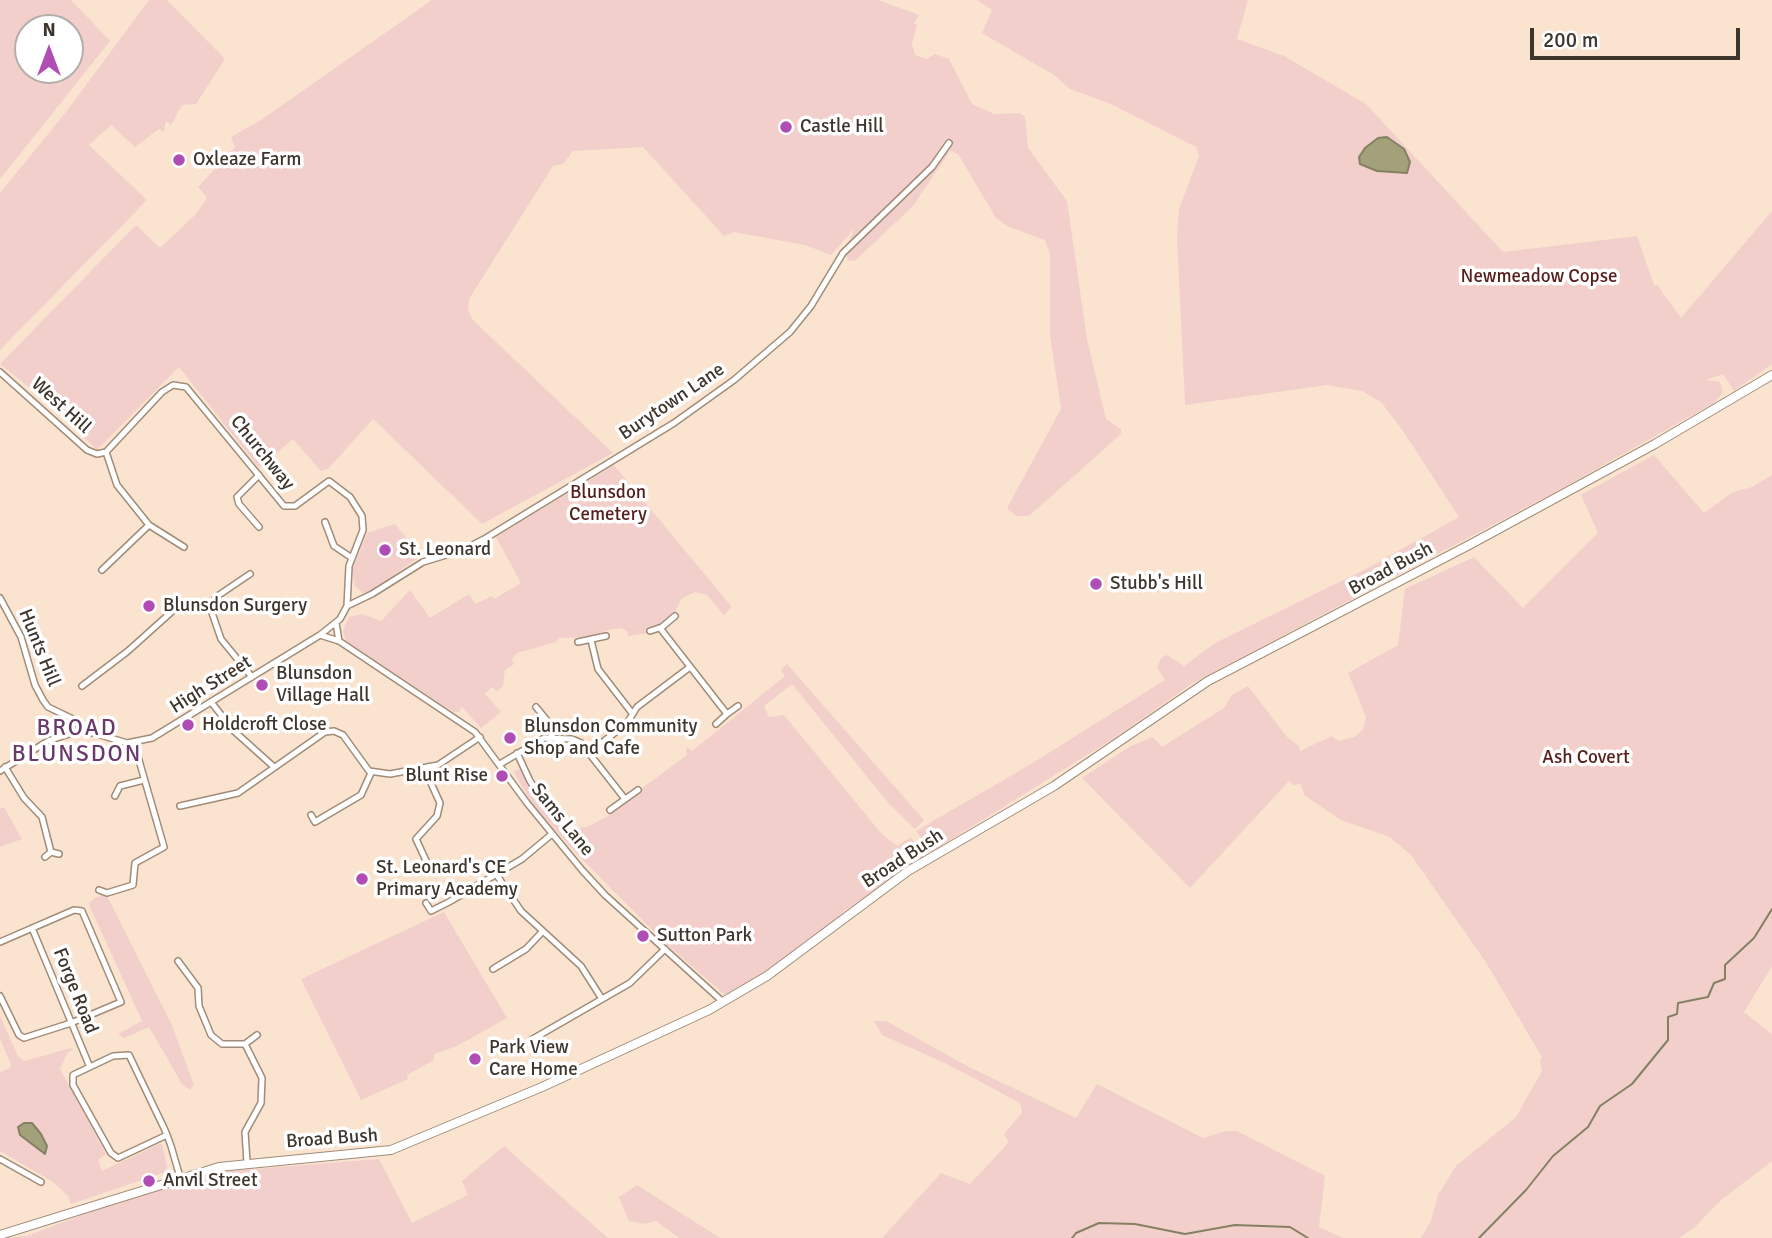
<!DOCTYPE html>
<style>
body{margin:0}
#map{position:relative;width:1772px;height:1238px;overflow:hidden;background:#fae4cf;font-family:Signika,sans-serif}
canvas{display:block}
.north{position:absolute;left:14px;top:14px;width:70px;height:70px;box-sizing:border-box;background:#fff;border:2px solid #b2afab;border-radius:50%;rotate:0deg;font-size:19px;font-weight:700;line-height:28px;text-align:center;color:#3e362d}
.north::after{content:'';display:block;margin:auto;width:24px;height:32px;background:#b04db4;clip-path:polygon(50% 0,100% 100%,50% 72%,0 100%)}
.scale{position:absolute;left:1530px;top:28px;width:210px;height:32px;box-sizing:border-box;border:4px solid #3e362d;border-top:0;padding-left:9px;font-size:21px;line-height:24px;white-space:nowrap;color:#3e362d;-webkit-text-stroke:5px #fff;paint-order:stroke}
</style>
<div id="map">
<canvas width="1772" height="1238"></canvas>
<div class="north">N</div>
<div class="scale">200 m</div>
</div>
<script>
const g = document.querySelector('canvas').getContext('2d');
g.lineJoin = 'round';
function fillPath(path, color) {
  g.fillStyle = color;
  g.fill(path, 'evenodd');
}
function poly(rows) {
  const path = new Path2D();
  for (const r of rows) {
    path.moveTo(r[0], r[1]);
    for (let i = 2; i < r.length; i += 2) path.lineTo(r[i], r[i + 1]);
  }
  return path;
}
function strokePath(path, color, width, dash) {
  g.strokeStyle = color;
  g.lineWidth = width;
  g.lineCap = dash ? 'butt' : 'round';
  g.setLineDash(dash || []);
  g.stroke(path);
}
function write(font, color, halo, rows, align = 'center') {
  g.font = font + ' Signika,sans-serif';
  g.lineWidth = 7;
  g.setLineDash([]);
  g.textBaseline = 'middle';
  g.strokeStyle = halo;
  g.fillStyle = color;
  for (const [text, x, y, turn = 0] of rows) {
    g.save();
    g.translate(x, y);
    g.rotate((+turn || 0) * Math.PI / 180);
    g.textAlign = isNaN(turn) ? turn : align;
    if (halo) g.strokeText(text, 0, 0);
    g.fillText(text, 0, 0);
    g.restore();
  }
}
fillPath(poly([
 [0,0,71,0,110,41,0,179],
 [28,28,70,28,70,70,28,70],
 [149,0,167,0,225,59,196,104,182,105,171,125,166,121,164,132,159,129,135,147,111,125,89,145,147,200,0,350,0,193,66,112],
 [432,0,878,0,919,15,914,23,917,25,912,44,915,55,927,59,935,54,949,59,972,104,994,114,1020,113,1025,117,1028,148,1067,201,1087,339,1106,419,1121,429,1121,434,1029,516,1016,516,1007,508,1061,409,1050,336,1050,254,1045,240,1007,226,996,218,958,154,950,151,913,206,856,260,849,261,845,253,854,229,831,255,805,245,734,232,724,236,643,147,573,151,563,164,553,166,469,299,468,310,473,320,613,453,482,524,373,419,328,469,321,471,293,439,259,468,179,367,97,450,45,400,0,364,136,225,160,248,196,214,207,198,198,187,235,147,231,137,261,120],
 [977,0,1248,0,1237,39,1284,56,1366,104,1503,252,1637,236,1654,285,1658,286,1681,318,1772,211,1772,364,1734,391,1723,374,1706,380,1720,382,1723,392,1714,403,1557,491,1193,683,1116,737,931,852,916,831,1031,764,1165,680,1157,667,1162,657,1167,655,1184,666,1215,643,1368,568,1459,517,1403,431,1381,402,1362,391,1327,385,1185,405,1177,236,1179,209,1199,156,1196,147,1111,104,1070,89,1054,75,982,33,992,10],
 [1654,455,1704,513,1733,492,1752,487,1772,475,1772,966,1744,1012,1772,1034,1772,1161,1720,1201,1694,1228,1679,1238,1421,1238,1431,1221,1438,1195,1456,1166,1516,1117,1542,1071,1540,1060,1542,1057,1485,961,1411,855,1390,837,1341,820,1304,795,1301,784,1294,785,1289,781,1190,888,1082,778,1131,746,1153,737,1162,747,1224,708,1232,695,1248,686,1287,737,1299,746,1300,751,1332,736,1338,741,1354,737,1363,730,1366,717,1348,673,1398,645,1405,589,1474,557,1523,608,1598,533,1581,495],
 [614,465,732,607,724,615,707,595,695,592,681,599,674,614,659,625,648,627,649,633,628,636,627,631,621,628,608,630,588,637,559,638,556,642,517,653,512,659,514,664,505,670,503,686,497,691,492,687,485,694,501,712,481,728,461,706,460,712,453,712,346,641,343,631,349,617,362,614,381,621,410,590,430,618,469,594,475,604,492,596,494,599,521,583,496,537],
 [395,524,421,556,368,593,363,593,355,586,352,571,367,533],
 [787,664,924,820,915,829,890,805,792,684,764,706,769,717,784,715,881,833,897,846,911,837,925,861,844,911,819,938,732,993,724,994,666,944,572,849,532,804,513,771,521,769,546,808,572,828,587,827,608,816,610,812,687,755,686,747,692,751,785,676,781,670],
 [4,807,22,839,0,847,0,809],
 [106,894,171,1023,194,1085,190,1090,182,1084,149,1027,124,1038,118,1034,142,1021,90,907,89,903,95,898],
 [444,912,507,1018,457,1046,434,1054,434,1060,407,1075,408,1079,361,1100,301,979],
 [0,1016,18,1056,24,1061,71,1048,73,1050,68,1052,60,1069,106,1154,98,1160,102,1171,159,1144,162,1144,168,1171,71,1204,68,1196,53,1182,0,1151,0,1072,10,1068,11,1064,0,1039],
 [874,1021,886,1021,969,1067,1076,1118,1097,1084,1203,1138,1226,1131,1237,1131,1325,1176,1319,1227,1343,1238,882,1238,941,1173,970,1184,1009,1142,1004,1134,1022,1113,1020,1103,947,1064,882,1035],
 [504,1146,608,1238,4,1238,27,1236,100,1208,219,1172,379,1159,412,1223,468,1195,462,1181],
 [637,1185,720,1238,679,1238,656,1221,645,1224,629,1221,619,1197]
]), '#f2cfcb');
const water = poly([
 [1387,137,1404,149,1410,162,1407,173,1377,171,1360,164,1359,157,1365,148,1378,138,1387,137],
 [24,1123,32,1123,41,1134,47,1146,45,1154,20,1135,18,1127,24,1123]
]);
fillPath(water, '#a2a17a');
strokePath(water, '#848163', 2);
strokePath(poly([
 [1072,1238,1076,1233,1099,1223,1135,1224,1185,1234,1235,1225,1290,1227,1308,1238],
 [1479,1238,1526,1190,1553,1156,1588,1127,1600,1106,1632,1084,1668,1040,1668,1017,1677,1014,1678,1003,1708,997,1714,983,1725,979,1725,965,1754,938,1772,909]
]), '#848163', 2);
const minor = poly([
 [0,372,87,450,97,454,106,452],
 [106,452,117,485,149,525,184,547],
 [259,475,237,497,239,504,259,527],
 [325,522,334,546,352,558],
 [102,570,149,525],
 [0,598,21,637,35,685,43,700,48,707,75,720,83,732],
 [347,606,372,594,423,562,463,550,486,538,674,423,734,380,790,332,811,306,843,253,932,167,949,143],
 [210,607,216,597,250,574],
 [336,623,339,641],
 [660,628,727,714,738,706],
 [650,631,662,627,675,616],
 [320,635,339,641,475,732,527,803,582,870,605,895,723,1002],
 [591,640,598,669,632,713],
 [578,642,606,636],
 [82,686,128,651,177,607,189,602,210,607,221,639,252,677],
 [211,702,234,731,274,767],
 [536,707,550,724,552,737],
 [716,724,727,714],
 [517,753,530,781,545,803],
 [589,753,627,723,637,707,690,667],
 [500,764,544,738,572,739,581,743,625,799],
 [5,767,24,798,42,817,51,852],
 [425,770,440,803,437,816,416,839,429,867],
 [0,771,48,741,75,732,94,733,127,743,152,738,320,635,340,619,347,606,349,566,363,530,362,516,350,497,329,481,295,506,284,506,186,387,173,385,162,392,106,452],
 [115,796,120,786,144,780],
 [180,806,238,793,325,732,334,731,343,735,369,771,390,774,438,765,480,737],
 [610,810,638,790],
 [311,815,315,822,361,795,371,773],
 [45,857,51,852,59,854],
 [496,874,521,911,581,966,602,999],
 [99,890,107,893,133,885,135,863,164,847,134,743],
 [426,903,431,911,449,902,522,859,552,834],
 [32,928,89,1065],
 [0,942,74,910,82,911,121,1002,71,1023,24,1038,19,1035,0,996],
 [178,961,198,988,199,1006,211,1035,222,1044,245,1044,262,1078,261,1103,245,1132,247,1162],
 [493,969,526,949,543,931],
 [531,1040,630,983,665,949],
 [245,1044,257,1035],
 [167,1135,118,1158,111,1153,73,1085,73,1075,113,1056,129,1055,164,1128,167,1135,171,1146,180,1177],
 [0,1159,41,1182]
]);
const secondary = poly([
 [0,1235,219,1167,391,1150,542,1087,709,1010,767,976,908,871,1054,786,1208,681,1471,544,1655,444,1772,375]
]);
strokePath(minor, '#a08c78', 8);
strokePath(secondary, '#a08c78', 10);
strokePath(minor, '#fff', 5);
strokePath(secondary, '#fff', 8);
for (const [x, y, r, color] of [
 [786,127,7,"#b04db4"],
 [179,160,7,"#b04db4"],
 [385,550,7,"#b04db4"],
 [1096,584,7,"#b04db4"],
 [149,606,7,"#b04db4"],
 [262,685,7,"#b04db4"],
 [188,725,7,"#b04db4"],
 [510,738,7,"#b04db4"],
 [502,776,7,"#b04db4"],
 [362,879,7,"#b04db4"],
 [643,936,7,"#b04db4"],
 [475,1059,7,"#b04db4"],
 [149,1181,7,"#b04db4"]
]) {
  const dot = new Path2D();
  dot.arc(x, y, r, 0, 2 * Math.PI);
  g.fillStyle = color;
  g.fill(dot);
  strokePath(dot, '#fff', 2.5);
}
write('19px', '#3e362d', '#fff', [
 ["Castle Hill",800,127],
 ["Oxleaze Farm",193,160],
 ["St. Leonard",399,550],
 ["Stubb's Hill",1110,584],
 ["Blunsdon Surgery",163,606],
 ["Blunsdon",276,674],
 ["Village Hall",276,696],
 ["Holdcroft Close",202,725],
 ["Blunsdon Community",524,727],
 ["Shop and Cafe",524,749],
 ["Blunt Rise",488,776,"right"],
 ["St. Leonard's CE",376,868],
 ["Primary Academy",376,890],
 ["Sutton Park",657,936],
 ["Park View",489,1048],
 ["Care Home",489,1070],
 ["Anvil Street",163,1181]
], 'left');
write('19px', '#571f1b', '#fff', [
 ["Newmeadow Copse",1539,277],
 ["Blunsdon",608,493],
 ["Cemetery",608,515],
 ["Ash Covert",1586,758]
]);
write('19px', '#3e362d', '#fff', [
 ["Burytown Lane",672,402,-34],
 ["West Hill",61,406,42],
 ["Churchway",262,453,51],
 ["Broad Bush",1391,569,-28],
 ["Hunts Hill",39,648,68],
 ["High Street",211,685,-32],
 ["Sams Lane",562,820,51],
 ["Broad Bush",903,859,-33],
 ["Forge Road",75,991,68],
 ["Broad Bush",332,1139,-4]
]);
g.letterSpacing = '2px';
write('23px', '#6a396c', '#fff', [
 ["BROAD",77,729],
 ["BLUNSDON",77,755]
]);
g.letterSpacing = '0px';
</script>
